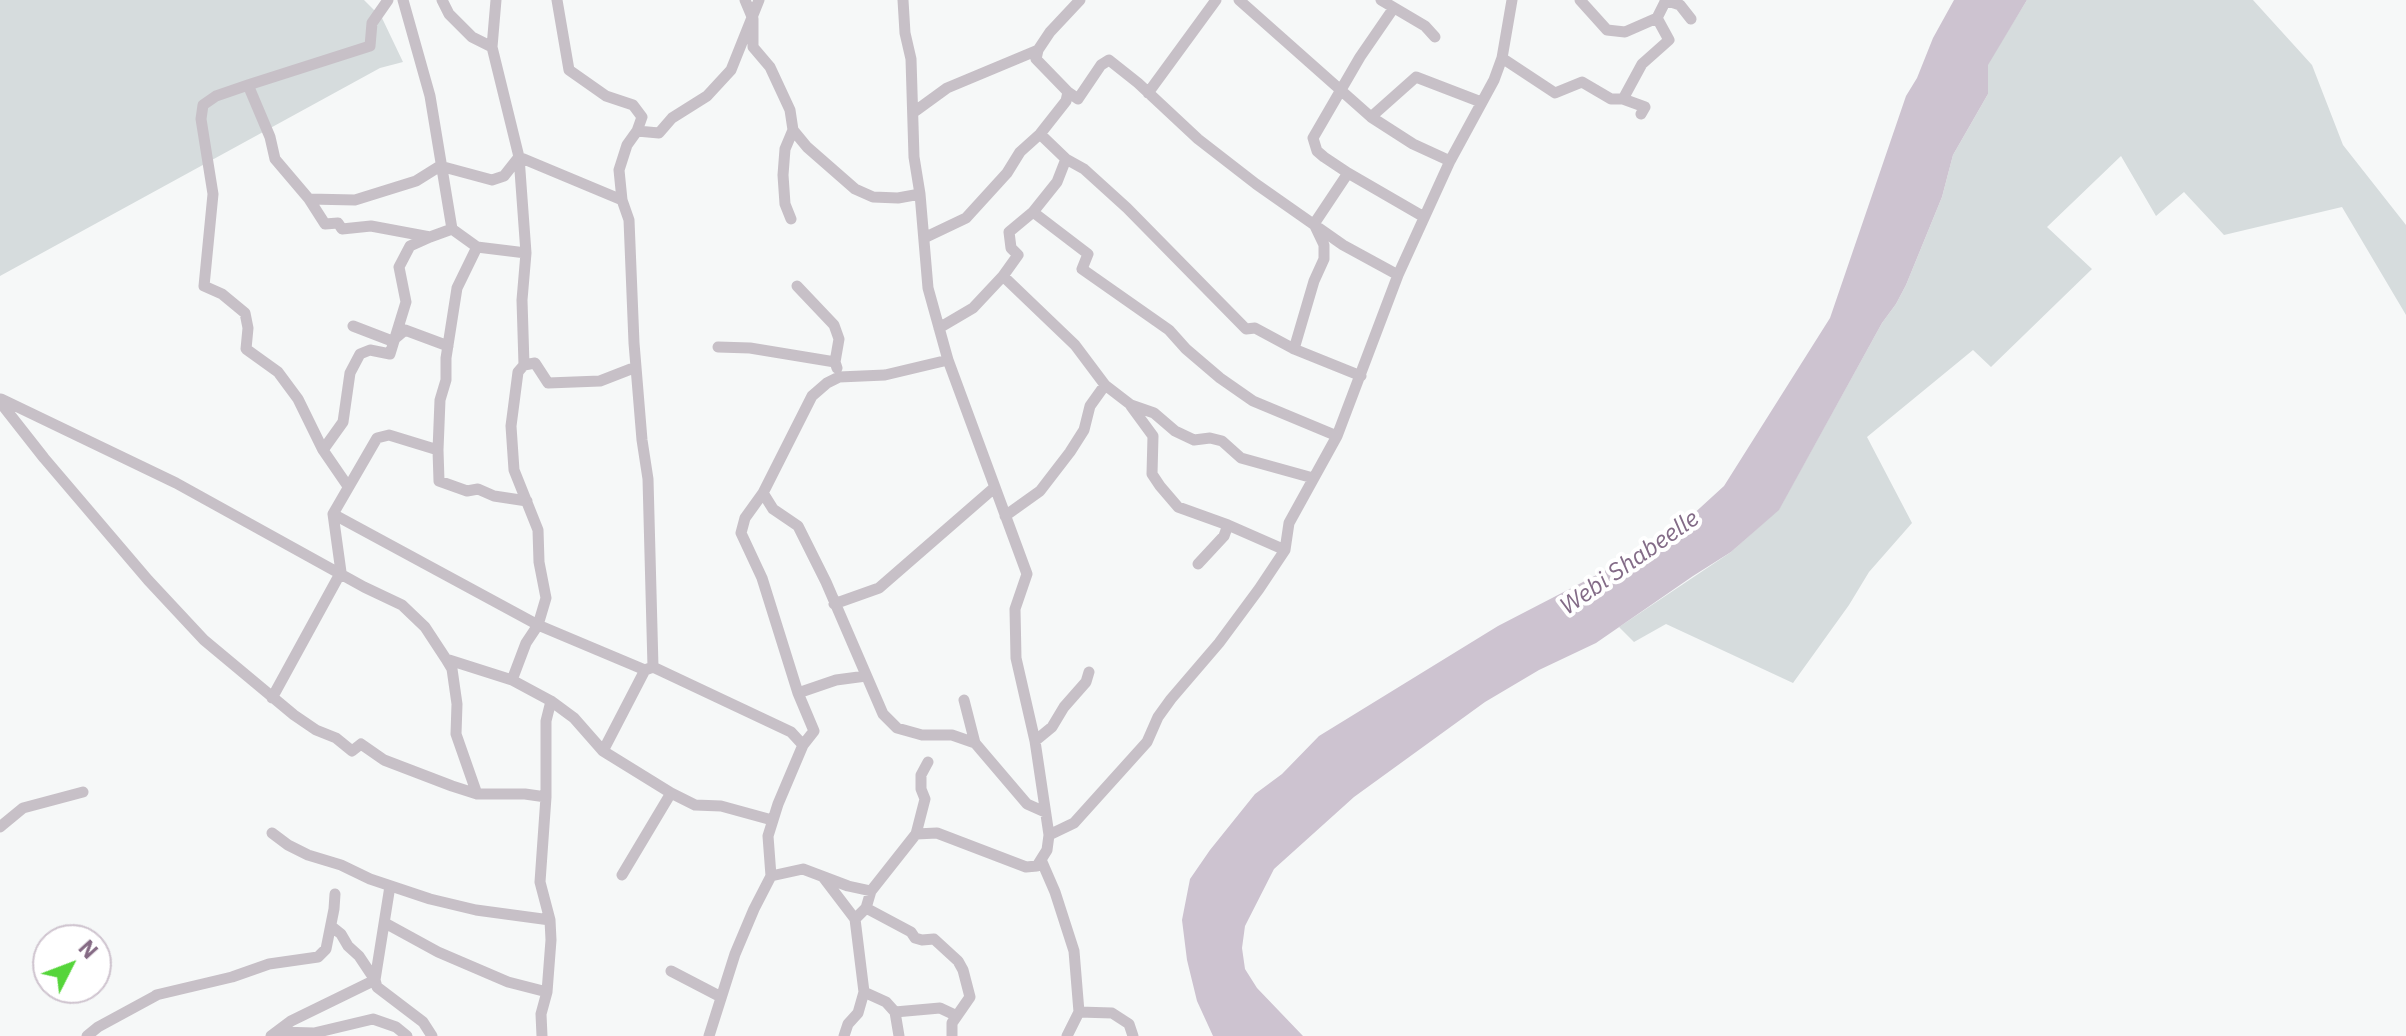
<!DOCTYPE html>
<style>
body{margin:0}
#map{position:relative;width:2406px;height:1036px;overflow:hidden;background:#f6f8f8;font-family:"IBM Plex Sans",sans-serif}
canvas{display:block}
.north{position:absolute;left:32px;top:924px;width:80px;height:80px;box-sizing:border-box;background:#fff;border:2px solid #cec3ce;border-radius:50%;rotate:48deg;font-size:22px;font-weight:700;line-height:32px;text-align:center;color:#856a84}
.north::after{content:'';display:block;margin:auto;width:28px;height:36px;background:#55d53a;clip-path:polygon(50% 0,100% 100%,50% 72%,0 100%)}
</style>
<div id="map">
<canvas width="2406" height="1036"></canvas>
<div class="north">N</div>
</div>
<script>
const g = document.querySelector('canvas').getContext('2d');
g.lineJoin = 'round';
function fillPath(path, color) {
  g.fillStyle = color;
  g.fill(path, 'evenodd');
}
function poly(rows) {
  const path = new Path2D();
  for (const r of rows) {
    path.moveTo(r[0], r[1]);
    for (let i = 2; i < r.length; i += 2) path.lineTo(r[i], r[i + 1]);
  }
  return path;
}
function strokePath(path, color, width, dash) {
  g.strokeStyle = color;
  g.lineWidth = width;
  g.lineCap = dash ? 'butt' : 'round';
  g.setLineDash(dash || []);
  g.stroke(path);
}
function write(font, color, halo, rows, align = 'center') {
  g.font = font + ' "IBM Plex Sans",sans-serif';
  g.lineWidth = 8;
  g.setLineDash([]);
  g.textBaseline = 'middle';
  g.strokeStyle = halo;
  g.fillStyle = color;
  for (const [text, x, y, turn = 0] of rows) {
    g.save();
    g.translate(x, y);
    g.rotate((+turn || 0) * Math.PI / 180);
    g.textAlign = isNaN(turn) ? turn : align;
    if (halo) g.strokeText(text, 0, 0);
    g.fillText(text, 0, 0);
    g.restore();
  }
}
fillPath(poly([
 [0,0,364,0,382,18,403,62,380,68,0,276],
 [2027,0,2253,0,2312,65,2343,145,2406,225,2406,315,2342,207,2224,235,2184,192,2156,216,2121,156,2047,227,2092,269,1991,367,1973,350,1867,437,1912,523,1869,572,1849,605,1793,683,1666,624,1634,642,1619,627,1731,552,1779,509,1882,323,1896,304,1906,285,1942,197,1953,155,1988,94,1987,65]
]), '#d6dcdd');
fillPath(poly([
 [1954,0,2027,0,1988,65,1988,94,1953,155,1942,197,1906,285,1896,304,1882,323,1779,510,1731,552,1693,576,1596,643,1539,670,1485,702,1354,797,1274,869,1245,926,1242,948,1245,969,1257,988,1303,1036,1213,1036,1197,1001,1187,960,1182,920,1190,879,1210,850,1255,794,1282,774,1319,736,1498,626,1666,539,1724,486,1830,318,1906,96,1917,78,1933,38]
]), '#cdc3d0');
strokePath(poly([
 [403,0,430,96,452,229],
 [442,0,449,14,472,37,492,47,519,157,622,200,629,220,634,343,642,440,648,479,653,667,791,732,803,745,778,804,768,836,771,876,754,909,735,954,709,1036],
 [557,0,569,70,606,96,633,105,642,117,637,131],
 [745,0,753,19,753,47,770,67,790,110,793,130,807,147,855,189,873,197,898,198,920,194],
 [903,0,905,33,911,59,914,157,920,194,928,288,948,360,1027,574,1015,609,1016,658,1035,741,1049,835],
 [1239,0,1371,117,1413,144,1450,161],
 [1381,0,1425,26,1435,37],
 [1580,0,1607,30,1625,32,1657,18,1666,0],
 [1665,0,1680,5,1691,19],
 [492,47,496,0],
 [1502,58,1555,93,1582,82,1611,99,1623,99,1645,107,1641,114],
 [248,85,270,137,275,159,309,199,325,224,338,223,342,229,371,226,430,237,452,229,477,247,526,253,522,300,524,365],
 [1068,92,1078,99,1101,65,1109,60,1138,83,1198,139,1256,184,1343,245,1398,275],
 [1148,93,1216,0],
 [1623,99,1642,64,1669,40,1657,18],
 [914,112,947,88,1038,50],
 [1371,117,1416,77,1481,102],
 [1040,134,1066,159,1084,169,1127,208,1246,329,1255,328,1294,349,1361,376],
 [519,157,526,253],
 [1348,173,1424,217],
 [309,199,355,200,416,181,440,166,492,180,504,176,519,157],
 [622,200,619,170,627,145,637,131,659,133,672,118,707,96,731,70,759,0],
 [1033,212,1088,254,1082,269,1169,330,1186,349,1220,378,1253,401,1337,436],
 [791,219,785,204,783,175,785,149,793,130],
 [924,238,966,218,1007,173,1020,152,1040,134,1066,101,1068,92,1036,59,1038,50,1050,32,1080,0],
 [1003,276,1075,345,1105,385,1131,405,1154,413,1175,431,1194,440,1210,438,1222,441,1241,458,1313,478],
 [797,286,834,325,839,339,835,362,837,368],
 [353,326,392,341,405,330,448,346],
 [939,328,973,308,1003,276,1018,255,1011,248,1009,232,1033,212,1057,182,1066,159],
 [718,347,750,348,835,362],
 [1294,349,1314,281,1324,259,1324,245,1314,224,1348,173,1324,157,1317,151,1313,138,1360,57,1393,9],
 [1,399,176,483,364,587,402,605,425,627,446,659,512,680,551,701],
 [0,402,44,458,148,580,204,640,294,715,316,730,336,738,352,751,361,744,384,760,452,786,477,794,525,794,546,797],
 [1131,406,1153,436,1152,474,1160,486,1178,507,1228,525,1224,536,1198,564],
 [323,450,298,399,278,372,246,349,248,328,245,313,222,294,204,286,213,194,201,119,203,105,216,96,248,85,370,46,372,23,388,0],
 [438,450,440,400,446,380,446,358,457,288,477,247],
 [347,485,323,450,343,422,350,373,360,354,370,350,390,354,406,302,399,267,410,246,430,237],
 [763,493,773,509,798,526,826,582,883,714,897,728,922,735,952,735,975,743],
 [333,514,538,625,645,670,653,667],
 [1005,516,1040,491,1070,452,1084,430,1090,406,1105,385],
 [1228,525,1285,550],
 [834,604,879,588,994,488],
 [446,659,452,669,457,704,456,734,477,794],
 [512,680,526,643,538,625,546,598,539,562,538,530,514,470,511,426,518,372,524,365,535,363,548,383,600,381,636,367],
 [798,693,836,680,866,676],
 [272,698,341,572,333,514,377,438,389,435,438,450,439,481,467,491,478,489,494,496,527,501],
 [964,700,975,743,1027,804,1045,812],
 [1035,741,1052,727,1064,707,1086,682,1089,672],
 [803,745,814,731,798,693,762,578,741,533,745,518,763,493,812,396,827,383,839,377,885,375,948,360],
 [603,751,645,670],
 [0,827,23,808,83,792],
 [272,833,288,845,308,855,341,865,370,879,430,899,476,910,550,920],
 [916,834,925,799,921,789,921,775,928,762],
 [1037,866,1042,862,1055,892,1074,951,1079,1012,1067,1036],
 [622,875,671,793],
 [771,876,803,869,848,886,871,891,916,834,937,833,1026,867,1037,866,1047,850,1049,835,1074,823,1147,742,1158,717,1171,699,1219,643,1259,589,1285,550,1289,523,1337,436,1398,275,1450,161,1494,80,1502,58,1512,0],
 [823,877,855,919],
 [390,886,375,980,377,987,423,1022,432,1036],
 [866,908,911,932,915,938,922,940,934,939,958,961,963,970,970,997,952,1023,952,1036],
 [385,923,438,952,508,982,547,992],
 [671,971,721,997],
 [864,992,886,1002,895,1012,940,1008,957,1016],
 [156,995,232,977,269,964,318,957,326,949,334,909,335,894],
 [895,1012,899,1036],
 [1079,1012,1112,1013,1129,1024,1133,1036],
 [279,1032,314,1033,373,1019,396,1027,407,1036],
 [87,1036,98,1027,157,995],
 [271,1036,291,1021,375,980,359,956,348,946,341,934,331,926],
 [542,1036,541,1014,547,992,551,940,550,920,540,882,546,797,546,721,551,701,574,718,603,751,671,793,695,805,721,806,772,820],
 [844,1036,848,1024,858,1013,864,992,855,919,866,908,871,891]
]), '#c7c0c7', 11);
write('italic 24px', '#836b87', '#fff', [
 ["Webi Shabeelle",1630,563,-35]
]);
</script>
